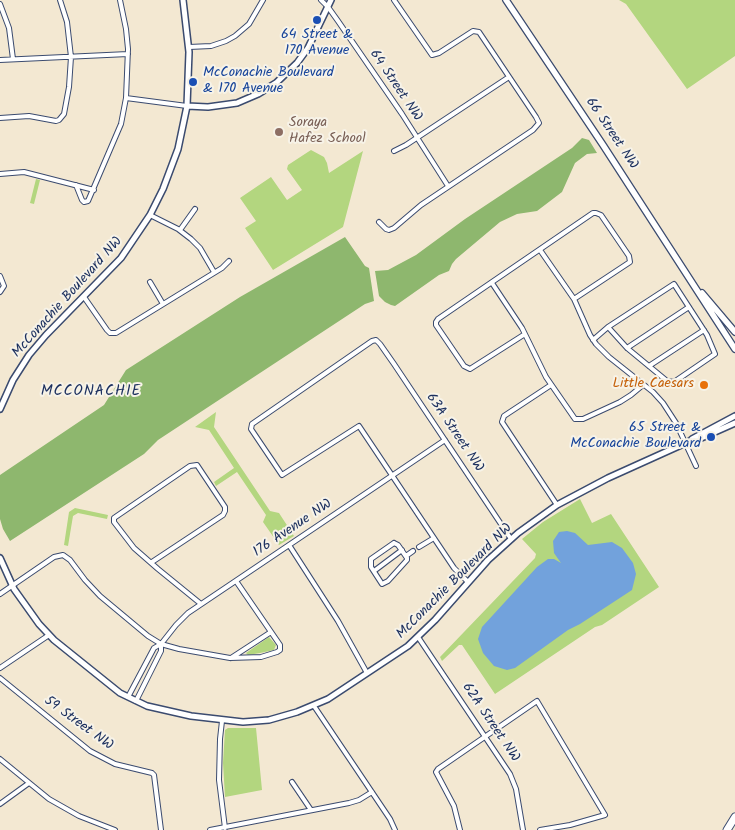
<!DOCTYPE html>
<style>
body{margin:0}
canvas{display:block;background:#f3e8d2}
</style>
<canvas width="735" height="830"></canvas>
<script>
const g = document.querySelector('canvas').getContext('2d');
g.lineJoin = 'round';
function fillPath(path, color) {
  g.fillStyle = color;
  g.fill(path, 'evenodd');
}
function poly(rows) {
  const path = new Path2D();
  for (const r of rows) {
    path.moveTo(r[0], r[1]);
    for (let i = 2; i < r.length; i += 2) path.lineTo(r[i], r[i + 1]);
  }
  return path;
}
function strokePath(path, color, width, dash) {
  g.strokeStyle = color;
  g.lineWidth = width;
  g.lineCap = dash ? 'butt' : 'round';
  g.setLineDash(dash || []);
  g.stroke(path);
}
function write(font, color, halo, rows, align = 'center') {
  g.font = font + ' Kalam,sans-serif';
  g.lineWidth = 4;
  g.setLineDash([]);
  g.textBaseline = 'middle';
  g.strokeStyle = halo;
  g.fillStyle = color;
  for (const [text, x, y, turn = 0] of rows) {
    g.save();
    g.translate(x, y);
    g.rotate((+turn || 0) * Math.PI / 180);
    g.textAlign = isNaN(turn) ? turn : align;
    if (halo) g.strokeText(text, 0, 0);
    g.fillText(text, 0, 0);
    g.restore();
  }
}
fillPath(poly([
 [619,0,735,0,735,56,687,89,626,4],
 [311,150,324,157,327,163,329,173,363,151,343,227,273,270,245,228,256,221,240,198,271,177,287,200,302,190,287,169,288,165],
 [36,179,40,180,34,204,30,203],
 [216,412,214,427,270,511,279,513,294,536,279,545,263,522,266,515,237,472,216,486,214,482,234,468,209,430,195,427],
 [580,499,592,523,611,514,659,587,602,625,595,627,495,694,462,645,459,645,442,661,440,657,535,558,536,554,522,539,543,522],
 [75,508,108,515,107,519,78,513,73,516,68,546,64,545,69,512],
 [269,637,276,645,274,650,260,653,248,655,246,653],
 [228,728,256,728,262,790,225,797,223,763,225,730]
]), '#b3d67f');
fillPath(poly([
 [582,138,589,140,597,153,587,154,575,163,562,192,537,211,517,214,500,222,456,259,452,264,449,271,439,275,395,306,391,305,385,302,379,296,375,271,388,270,416,255,465,219,572,148],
 [345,237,365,266,369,268,374,301,365,304,158,440,144,454,10,541,3,529,0,519,0,475,104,405,126,370,240,297]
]), '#8eb76e');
fillPath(poly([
 [567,531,575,533,588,545,612,542,622,548,633,563,636,574,632,590,580,624,568,630,515,668,507,670,494,666,483,653,478,639,482,627,537,567,548,559,554,559,561,563,554,553,553,541,559,532]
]), '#72a2dc');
const minor = poly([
 [321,0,328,7,338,21,402,114,448,186],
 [0,4,9,28,13,59],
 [189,47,211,46,226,41,235,36,249,24,263,0],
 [0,60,128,54],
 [126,98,187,106],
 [0,118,29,116,56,121,59,120,64,114,69,87,71,57,67,22,60,0],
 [394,151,406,145,509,77],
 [0,174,24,172,94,190],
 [76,185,82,200,84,202,88,201,121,124,126,98,128,49,126,29,120,0],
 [150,215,178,229,191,239,200,248,214,272],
 [379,222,386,229,389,230,394,228,421,205,533,130,539,123,536,117,479,32,473,31,439,53,432,55,394,0],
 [180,230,195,209],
 [540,250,574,299,590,335,596,344,609,357,653,392,663,403,676,423,696,466],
 [0,276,4,286,0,292],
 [150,282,163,304],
 [492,283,522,328,546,377,575,419,583,419,620,402,631,395,643,385],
 [84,297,107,330,110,333,116,333,222,268,229,261],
 [525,334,470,369,464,366,436,325,436,322,438,319,593,213,596,213,601,215,629,256,630,262,574,299],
 [593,340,608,327,674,284,707,335,715,354,674,382,667,381,627,348,608,327],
 [627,348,689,307],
 [649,366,704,330],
 [551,385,504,416,502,422,557,505],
 [394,543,398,545,407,558,407,560,388,581,382,584,371,567,371,559,394,543],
 [289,545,338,621,367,673],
 [419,547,434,538],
 [406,556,413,551],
 [152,562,223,515,225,511,225,507,197,465,190,466,114,518,114,522,134,548,158,569,201,604],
 [374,571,402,550],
 [468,582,454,568,359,426,282,475,251,429,252,424,372,341,376,340,380,344,394,364,511,539],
 [0,594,54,557,63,555,70,560,85,580,100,596,148,636,161,644,179,649,230,658,261,657,277,652,280,650,280,645,236,581],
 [418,637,510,774,516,789,523,830],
 [231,658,271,632],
 [0,668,49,635],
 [0,678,90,751,115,764,152,773,154,775,161,830],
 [128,697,154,648,161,644,176,625,188,613,445,440],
 [136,701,161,651,161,644],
 [314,706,390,819,395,830],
 [222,721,220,739,219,780,225,828],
 [0,759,49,799,79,816,115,830],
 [292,782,311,810],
 [0,804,29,783],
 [210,830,349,803,359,800,372,792],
 [460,830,454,806,436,772,438,769,537,701,605,815,570,825,540,830]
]);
const tertiary = poly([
 [187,106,208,107,237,103,258,94,276,83,297,63,308,48,331,0],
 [0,409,13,380,29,355,46,335,121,258,150,215,163,189,178,149,187,106,189,52,183,0],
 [692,439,735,416],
 [0,558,14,589,39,624,54,640,120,693,147,706,191,716,243,722,269,720,297,712,328,699,408,646,435,620,488,560,518,533,557,505,608,478,690,441,699,439,735,423]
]);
const secondary = poly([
 [506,0,603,145,735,349],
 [702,293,735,332]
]);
const motorway = poly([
 [727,830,735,817]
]);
strokePath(minor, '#3b4b6f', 6);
strokePath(tertiary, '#3b4b6f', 8);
strokePath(secondary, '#3b4b6f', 8);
strokePath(motorway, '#3b4b6f', 9);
strokePath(minor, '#fff', 4);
strokePath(tertiary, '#fff', 5);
strokePath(secondary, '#fff', 5.5);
strokePath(motorway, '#fff', 7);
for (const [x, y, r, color] of [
 [317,20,5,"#1a4fb4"],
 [193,82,5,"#1a4fb4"],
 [279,132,5,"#8d6e63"],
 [704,385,5,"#e8710a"],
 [711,437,5,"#1a4fb4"]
]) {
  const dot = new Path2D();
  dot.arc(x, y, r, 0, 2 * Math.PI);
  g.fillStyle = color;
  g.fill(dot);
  strokePath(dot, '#f7f3e8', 2);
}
write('14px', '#164399', '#f7f3e8', [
 ["64 Street &",317,36],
 ["170 Avenue",317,52],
 ["McConachie Boulevard",203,74,"left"],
 ["& 170 Avenue",203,90,"left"],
 ["65 Street &",701,429,"right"],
 ["McConachie Boulevard",701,445,"right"]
]);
write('14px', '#1b2f5e', '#f7f3e8', [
 ["64 Street NW",395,86,56],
 ["66 Street NW",611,134,56],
 ["McConachie Boulevard NW",68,298,-48],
 ["63A Street NW",454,433,56],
 ["176 Avenue NW",293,529,-34],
 ["McConachie Boulevard NW",455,582,-45],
 ["62A Street NW",490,723,56],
 ["59 Street NW",78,724,36]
]);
write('14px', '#785e54', '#f7f3e8', [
 ["Soraya",289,124],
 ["Hafez School",289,140]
], 'left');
write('14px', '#c56008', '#f7f3e8', [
 ["Little Caesars",694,385]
], 'right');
g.letterSpacing = '1px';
write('15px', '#1b2f5e', '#f7f3e8', [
 ["MCCONACHIE",91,392]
]);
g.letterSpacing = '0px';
</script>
